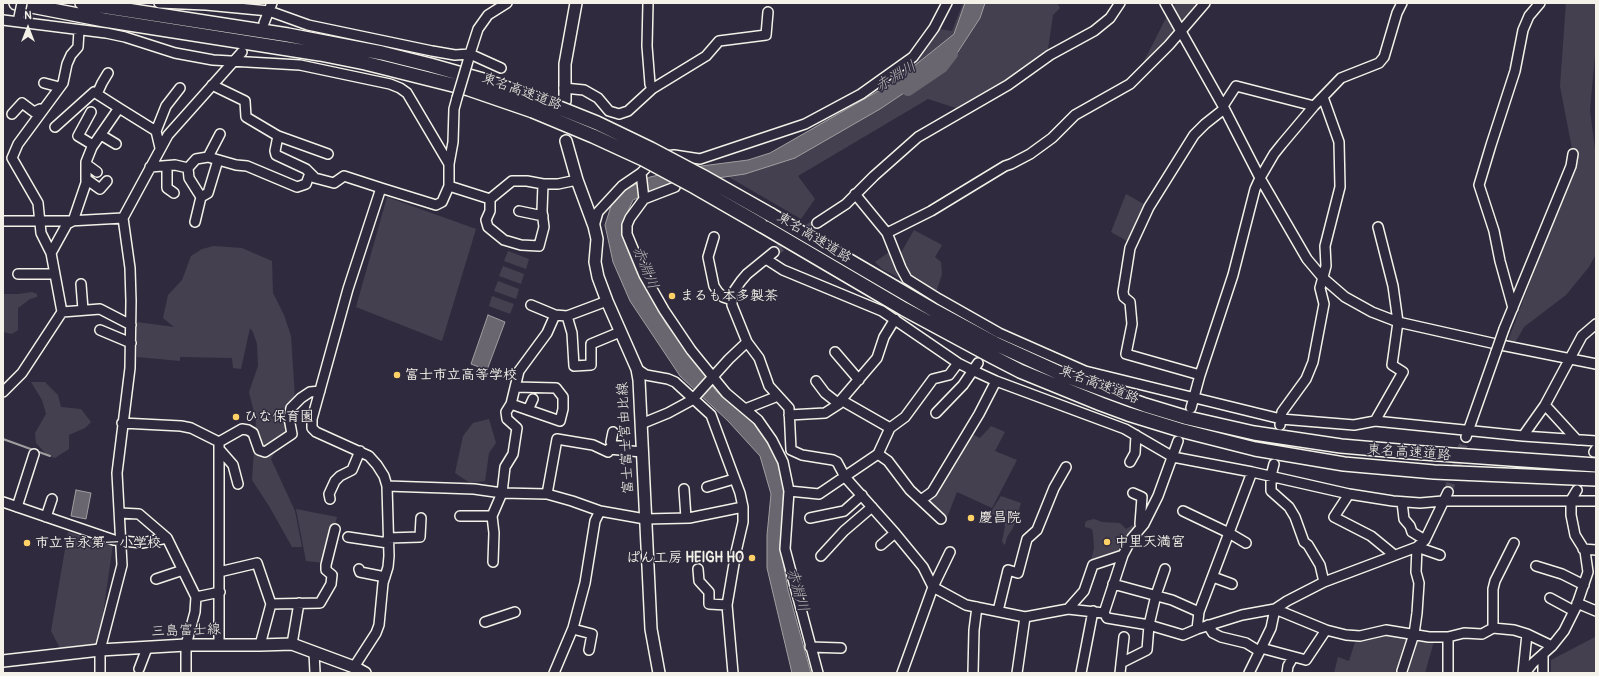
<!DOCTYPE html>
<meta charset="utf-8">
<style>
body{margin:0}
#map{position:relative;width:1599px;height:676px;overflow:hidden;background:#2f2a3d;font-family:Pangolin,sans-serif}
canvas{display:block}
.frame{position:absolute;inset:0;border:4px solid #f4f1e8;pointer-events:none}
.north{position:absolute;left:8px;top:8px;width:40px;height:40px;-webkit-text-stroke:3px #2f2a3d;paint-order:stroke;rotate:0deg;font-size:11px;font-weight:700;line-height:16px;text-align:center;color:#f4f1e8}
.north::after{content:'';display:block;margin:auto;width:14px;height:18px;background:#f4f1e8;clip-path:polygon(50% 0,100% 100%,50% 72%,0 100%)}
</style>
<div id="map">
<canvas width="1599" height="676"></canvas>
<div class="frame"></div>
<div class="north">N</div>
</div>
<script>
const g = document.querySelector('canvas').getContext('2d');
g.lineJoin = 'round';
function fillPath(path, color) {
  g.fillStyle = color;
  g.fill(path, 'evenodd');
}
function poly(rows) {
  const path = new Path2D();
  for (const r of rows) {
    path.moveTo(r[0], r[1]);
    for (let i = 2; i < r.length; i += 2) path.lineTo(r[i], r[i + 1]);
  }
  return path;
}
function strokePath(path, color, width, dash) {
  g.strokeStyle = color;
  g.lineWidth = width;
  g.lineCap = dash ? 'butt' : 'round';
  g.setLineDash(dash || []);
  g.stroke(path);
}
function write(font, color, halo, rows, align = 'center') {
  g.font = font + ' Pangolin,"Klee One",sans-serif';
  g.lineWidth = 3;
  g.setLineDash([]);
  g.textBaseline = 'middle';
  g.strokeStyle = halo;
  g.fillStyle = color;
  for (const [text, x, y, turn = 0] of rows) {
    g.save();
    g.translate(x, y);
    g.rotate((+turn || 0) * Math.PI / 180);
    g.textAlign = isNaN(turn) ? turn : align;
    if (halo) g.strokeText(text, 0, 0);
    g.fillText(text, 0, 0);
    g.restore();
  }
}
fillPath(poly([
 [963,3,1057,3,1060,8,1053,15,1048,49,997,90,959,109,928,99,798,176,815,199,801,219,727,176,757,166,839,110,913,57,934,28,952,31],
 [1176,3,1201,3,1140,69,1165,20],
 [1566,3,1596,3,1596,44,1590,110,1596,157,1596,254,1589,267,1566,295,1524,327,1512,348,1506,346,1567,184,1573,154,1560,86],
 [1126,194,1149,207,1132,244,1111,232],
 [387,197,476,229,442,341,356,307],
 [914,230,942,245,935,257,941,262,942,274,935,296,882,269,875,262,889,252,894,259,902,251],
 [214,246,242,248,272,261,273,293,284,315,291,336,295,398,292,434,283,439,271,459,295,511,302,547,292,547,269,506,252,480,256,420,249,392,258,366,257,344,253,332,250,328,241,369,233,368,232,358,180,357,180,361,137,357,137,322,174,327,163,318,168,295,182,280,191,256,202,249],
 [508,251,529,259,526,269,504,261],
 [503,266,524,274,521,284,499,276],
 [498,281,519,289,516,299,494,291],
 [32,292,37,294,37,297,30,299,18,308,18,330,12,334,3,332,3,294,18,294],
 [492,296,514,304,510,314,489,306],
 [31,382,45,382,58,395,61,407,81,409,91,422,85,428,69,435,69,449,55,458,47,455,36,443,35,433,46,414,42,400],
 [489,419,496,443,489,453,485,481,470,483,455,473,463,436,473,423],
 [991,426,1005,432,995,451,1017,460,992,508,957,492,946,520,924,500,970,433,980,438],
 [1001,496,1021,503,1013,528,1007,537,1005,545,1002,542,1005,526,1004,520,990,513],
 [296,509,337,517,325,563,306,561],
 [1094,519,1102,522,1120,523,1126,529,1133,525,1139,526,1122,554,1095,565,1091,561,1094,548,1093,534,1092,529,1085,527,1085,524,1086,521],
 [68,532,107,543,113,544,100,635,94,646,61,650,51,631],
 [1376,634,1395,634,1434,641,1425,673,1334,673,1338,657,1349,661,1356,639],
 [1595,637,1596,673,1551,673,1551,660]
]), '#454050');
const water = poly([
 [965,3,985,3,980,18,952,61,880,109,795,158,745,174,663,186,633,200,624,220,624,241,637,273,666,324,717,392,757,426,778,459,785,498,780,545,788,590,811,673,792,673,767,568,767,535,771,494,760,456,728,421,680,376,630,301,613,262,605,225,611,206,625,190,650,177,694,167,748,160,770,153,894,82,954,34,965,3],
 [488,315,505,322,487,370,471,364,488,315],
 [76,490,91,493,86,519,71,516,76,490]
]);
fillPath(water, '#6a6670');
strokePath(water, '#a19ea0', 1);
strokePath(poly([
 [3,439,50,456]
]), '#a19ea0', 2);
strokePath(poly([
 [908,90,942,67,952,54]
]), '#6a6670', 12);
strokePath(poly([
 [774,252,817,223],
 [1448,492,1466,437]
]), '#4d4857', 9, [9, 4.5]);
strokePath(poly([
 [565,102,566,141]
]), '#4d4857', 11, [11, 5.5]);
const minor = poly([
 [159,3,206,5,269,11,308,25,432,51,455,55,470,54,501,68],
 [648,3,647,46,650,84,652,89],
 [1165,3,1223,106,1260,178,1307,259,1323,278,1345,297,1372,312,1398,322,1496,344,1596,364],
 [3,20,106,33,125,37,175,53,213,60,300,65,390,84,400,88,407,93,449,164,449,186,442,202,436,205,381,188,348,289,312,419,312,428,316,432,369,456,377,465,384,476,387,486,389,556,388,567,383,583,379,625,376,633,354,667],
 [264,23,272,3],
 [468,60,478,29,488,15,507,3],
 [108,73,102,83,97,94,119,108],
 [44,83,59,87],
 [212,85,245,101,246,117,278,136,328,154],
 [564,88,584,90,598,98,609,111,619,114,628,111,652,89,706,56,719,41,766,35,768,12],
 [1223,106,1236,86,1314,106],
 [91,112,78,136,93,145],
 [12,114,22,103,34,112,40,109,42,110],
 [55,127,94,92,97,94],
 [101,135,116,144],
 [278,136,275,151,276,155,306,169,315,178,334,183,344,176,381,188],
 [160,148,156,131,166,106,180,88],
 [666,156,674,155,700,159,805,124,861,94,913,57,934,28,947,3],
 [208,157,220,134],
 [86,164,97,172],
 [449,164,453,142,454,109,457,98],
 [167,166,167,188,174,193],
 [150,167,175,165,188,168,196,159,208,157,236,165,247,166,297,187,306,184,310,173],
 [188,168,189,178,201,197,195,222],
 [641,173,644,199],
 [86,179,100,189,107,181],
 [449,186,490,199,512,181,527,181,543,184,558,184,577,180],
 [675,187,644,199,630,218,627,225,627,234,644,275,664,310,691,350,726,393,758,420,772,440,783,462,789,491,785,549,818,673],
 [855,194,887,233,901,268,907,279,939,299,999,333,1085,371,1281,419,1354,425,1375,421,1523,436,1596,441],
 [201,197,208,193,218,160],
 [490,199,490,211,486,220,488,227,504,240,521,245,539,246,544,227,542,211,543,184],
 [519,211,543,216],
 [3,221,69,221,123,218],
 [817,223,846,204,874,176,918,137,1008,85,1050,55,1094,31,1110,18,1120,3],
 [594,226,598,212,622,186,641,173,654,160],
 [887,233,931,211,1005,166,1011,164,1030,154,1052,138,1075,115,1130,84,1169,45,1205,3],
 [714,237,708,257,714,286,718,292,723,297,732,300],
 [774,252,747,274,741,281,732,294,732,305,747,342,759,358,769,386,789,408,791,450,802,455,833,460,837,462,845,477,895,533,923,567,933,587,966,605,1025,617,1068,609,1104,613],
 [51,253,67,224,73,221,86,183,86,162,92,147,119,108,156,131],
 [766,259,783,270,882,311,958,363,972,370,996,381,1125,429,1173,457,1252,472,1349,494,1393,501,1420,503,1443,501,1596,501],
 [18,274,54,274],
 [81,284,83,310],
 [531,305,555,315],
 [1513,308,1500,261,1494,231,1479,185,1491,145,1515,71,1523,30,1529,16,1540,3],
 [62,312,100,309,131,325],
 [567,316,572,333,574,366,591,365,591,344,620,332],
 [1504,329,1571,166,1573,154],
 [100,330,131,343],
 [835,352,859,380],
 [637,369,646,375,668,379,675,382,711,415,740,493,743,507,743,522,736,552,727,605,733,673],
 [1200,375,1126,354,1132,324,1130,302,1124,297,1123,292,1130,248,1149,207,1194,135,1205,124,1224,109],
 [816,381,825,393,839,404],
 [3,392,22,373,62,312,51,253,41,233,38,203,12,158,18,144,63,83,67,64,71,55,78,47,79,30],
 [841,400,890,428],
 [511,404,560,421,563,409,563,397,556,388,515,387],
 [1191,408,1200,375,1233,275,1255,189,1260,178,1274,154,1282,144,1314,106,1341,78,1379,63,1384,57,1397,13,1402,3],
 [745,409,778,396],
 [528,410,533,399],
 [936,413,963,385,978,363],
 [789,415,825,413,839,404,841,400,877,358,884,337,895,319],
 [1375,421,1403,372,1392,365,1398,322,1393,286,1378,227],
 [122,423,181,426,191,428,219,442,219,449,233,465,238,484],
 [641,424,668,413,692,400,729,359,747,342],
 [1280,425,1282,412,1306,379,1313,362,1324,304,1320,288,1326,266,1325,246,1340,187,1339,142,1323,97],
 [613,432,611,442,612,444,615,446,622,446],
 [1523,436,1545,405],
 [1466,437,1496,352],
 [1577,440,1545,405,1582,336,1596,324],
 [1178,441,1158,496,1144,524,1132,538,1123,555,1104,613,1107,618,1149,625,1183,635,1197,629,1242,615,1275,609,1287,601,1324,582,1417,547,1425,540,1448,492],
 [219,442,242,429,248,430,253,433,259,450,265,452,292,434,289,418,291,408,301,398,310,392,320,391],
 [1594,452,1596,449],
 [878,454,888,461,910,490,941,519],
 [1130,462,1135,453,1136,435],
 [1274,464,1271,476,1271,491,1289,507,1295,517,1304,542,1308,545,1320,565,1324,582],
 [387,486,474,489,502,493,547,494,572,501,600,511,645,519,689,518,743,507],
 [707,487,734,479],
 [684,489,686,518],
 [789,491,819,494,878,454,890,428,905,417,933,379,949,375,958,363],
 [1133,493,1142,497,1140,524,1142,526],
 [547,494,557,439,593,445,608,452,609,449,642,452],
 [1349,494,1334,517,1371,536,1393,554],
 [330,499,329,494,335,481,340,476,352,470,360,451],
 [921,500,932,492,979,414,996,381],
 [3,502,114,540,142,543,167,538],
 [1402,502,1404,519,1410,526,1412,532,1425,540],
 [17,507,34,454],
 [1183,511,1229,533,1246,543],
 [120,513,139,514,167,538,196,597,220,592],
 [460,516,492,516],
 [46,517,52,499],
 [810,518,844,511,862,495],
 [348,537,388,543],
 [388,538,420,537,421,518],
 [881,545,895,533],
 [1417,547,1440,555],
 [1583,549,1596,550],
 [821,556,844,531,872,507],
 [493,562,494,533,492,516,502,493,505,467,513,454,517,428,507,419,506,412,511,404,519,371,547,333,555,315,567,316,607,301],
 [1536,566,1562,574,1584,585],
 [359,569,360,572,385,577],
 [698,569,699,581,709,592,709,604,727,605],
 [219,572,257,563,271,604],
 [1213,577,1232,584],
 [156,579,183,570],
 [1113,584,1172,600,1199,612],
 [1550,598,1574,611],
 [1577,603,1596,611],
 [1068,609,1084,591,1093,565,1123,555],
 [1275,609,1326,630,1346,635,1360,636,1386,630,1429,637,1448,637,1464,633,1482,634,1493,628,1514,630,1527,634,1552,646],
 [998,611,1008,570,1018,573,1027,539,1037,530,1054,488,1066,467],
 [485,622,515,612],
 [1208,625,1213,633,1221,637,1246,643,1259,651],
 [1493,628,1493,589,1495,581,1514,543],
 [573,629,592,634,589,650],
 [1197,629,1199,612,1252,472],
 [292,644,299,603],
 [219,645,219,449],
 [260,645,271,604,320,603,331,584,332,575,326,570,326,565,335,529],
 [810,647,841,648],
 [1261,648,1306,660,1326,630],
 [314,652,315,673],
 [1121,663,1147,650,1149,625,1156,595,1165,569],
 [139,669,147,648],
 [1402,671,1414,634,1417,613,1419,583,1416,572,1417,547],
 [100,673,100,650,122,565,117,473,130,368,131,301,130,268,123,218,168,135,242,52],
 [186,673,186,645,195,612,196,597],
 [554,673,573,628,585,583,595,521,600,511],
 [902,673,933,587,950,552],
 [973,673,974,630,977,607],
 [1017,673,1025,617],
 [1081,673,1093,611],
 [1120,673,1124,637],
 [1249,673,1271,628,1275,609],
 [1287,673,1288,666,1293,657],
 [1448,673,1448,637],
 [1523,673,1527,634],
 [1525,673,1533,663,1552,646,1564,631,1576,607,1588,572,1585,551,1575,535,1571,515,1571,500,1577,490],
 [1543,673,1543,655]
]);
const major = poly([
 [565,101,565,64,576,3],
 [566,141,577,180,594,226,597,239,595,262,598,277,607,301,637,369,639,380,651,629,659,673],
 [3,661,100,650,186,645,260,645,292,644,354,667,365,673]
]);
const highway = poly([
 [16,3,104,20,320,54,365,63,469,89,533,111],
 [82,3,288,35,382,53,430,65,483,80,537,99],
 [771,215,935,311,998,345,1066,376,1145,405,1188,418,1254,433,1341,446,1410,452,1596,465],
 [761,225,904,309,993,357,1020,371,1101,404,1128,414,1180,430,1255,449,1344,464,1434,472,1596,479]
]);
strokePath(minor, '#f4f1e8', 12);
strokePath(major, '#f4f1e8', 14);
strokePath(highway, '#f4f1e8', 16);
strokePath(minor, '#2f2a3d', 9);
strokePath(major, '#2f2a3d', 11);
strokePath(highway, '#2f2a3d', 13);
const minorBridge = poly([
 [19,17,22,3],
 [457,98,468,61],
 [1496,352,1504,329]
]);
const highwayBridge = poly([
 [537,99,597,123,651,149,702,176,771,215],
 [533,111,593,136,643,159,695,187,761,225]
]);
strokePath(minorBridge, '#f4f1e8', 12, []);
strokePath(highwayBridge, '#f4f1e8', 16, []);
strokePath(minorBridge, '#2f2a3d', 9);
strokePath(highwayBridge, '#2f2a3d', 13);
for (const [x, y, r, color] of [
 [672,296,4,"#ffd166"],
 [397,375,4,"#ffd166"],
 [236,417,4,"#ffd166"],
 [971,518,4,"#ffd166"],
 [1107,542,4,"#ffd166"],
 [27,543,4,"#ffd166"],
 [752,558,4,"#ffd166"]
]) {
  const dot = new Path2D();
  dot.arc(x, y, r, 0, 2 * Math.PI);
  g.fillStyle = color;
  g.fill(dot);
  strokePath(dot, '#2f2a3d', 1.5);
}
write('14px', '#f4f1e8', '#2f2a3d', [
 ["東名高速道路",522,92,20],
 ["東名高速道路",814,238,31],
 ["東名高速道路",1099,385,21],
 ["富士富士宮由比線",626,438,-93],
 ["東名高速道路",1409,453,4],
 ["三島富士線",186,631,-2]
]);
write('bold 14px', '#f4f1e8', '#2f2a3d', [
 ["まるも本多製茶",680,296],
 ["富士市立高等学校",405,375],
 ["ひな保育園",244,417],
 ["慶昌院",979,518],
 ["中里天満宮",1115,542],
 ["市立吉永第一小学校",35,543],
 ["ぱん工房 HEIGH HO",744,558,"right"]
], 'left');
write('italic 15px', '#b6b2b2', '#2f2a3d', [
 ["赤淵川",896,77,-31],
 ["赤淵川",645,268,68],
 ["赤淵川",797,590,74]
]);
</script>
